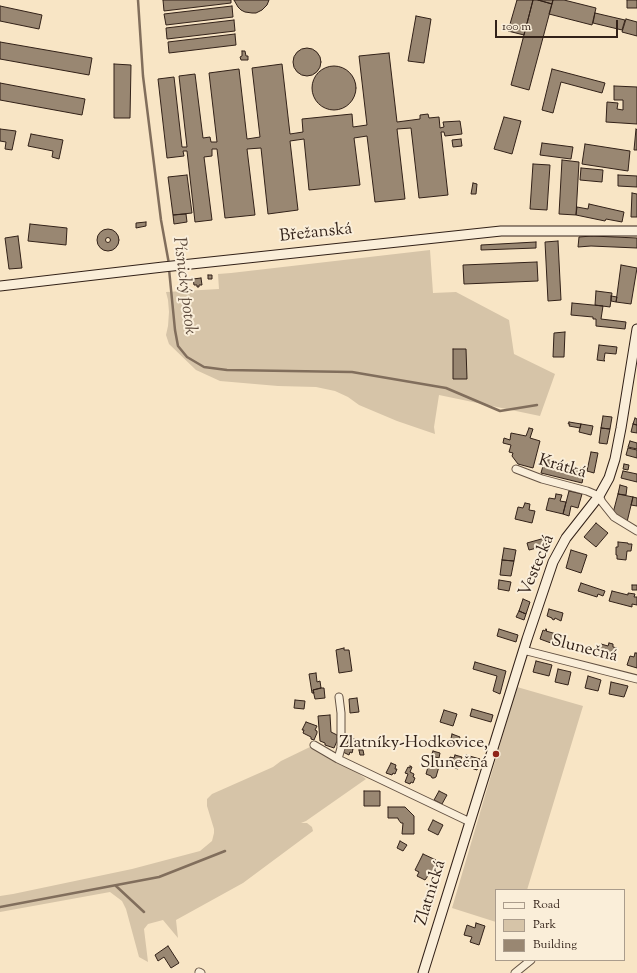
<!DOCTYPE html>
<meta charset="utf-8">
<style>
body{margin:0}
#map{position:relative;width:637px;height:973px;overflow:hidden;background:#f8e5c5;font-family:"Sorts Mill Goudy",serif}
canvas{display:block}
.legend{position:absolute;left:495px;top:889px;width:130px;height:72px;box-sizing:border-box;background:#faeed9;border:1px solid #aa9c8c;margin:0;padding:5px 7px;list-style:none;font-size:12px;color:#322118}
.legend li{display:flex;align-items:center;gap:8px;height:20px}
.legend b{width:20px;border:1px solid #aa9c8c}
.scale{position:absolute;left:495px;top:20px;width:123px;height:18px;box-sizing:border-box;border:2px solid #322118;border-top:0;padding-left:5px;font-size:12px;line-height:14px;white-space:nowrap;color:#322118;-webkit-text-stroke:3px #faeed9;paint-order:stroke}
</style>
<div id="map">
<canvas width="637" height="973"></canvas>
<ul class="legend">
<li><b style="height:5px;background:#faeed9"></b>Road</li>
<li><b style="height:11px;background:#d6c4a8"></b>Park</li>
<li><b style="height:11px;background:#998772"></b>Building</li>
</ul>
<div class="scale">100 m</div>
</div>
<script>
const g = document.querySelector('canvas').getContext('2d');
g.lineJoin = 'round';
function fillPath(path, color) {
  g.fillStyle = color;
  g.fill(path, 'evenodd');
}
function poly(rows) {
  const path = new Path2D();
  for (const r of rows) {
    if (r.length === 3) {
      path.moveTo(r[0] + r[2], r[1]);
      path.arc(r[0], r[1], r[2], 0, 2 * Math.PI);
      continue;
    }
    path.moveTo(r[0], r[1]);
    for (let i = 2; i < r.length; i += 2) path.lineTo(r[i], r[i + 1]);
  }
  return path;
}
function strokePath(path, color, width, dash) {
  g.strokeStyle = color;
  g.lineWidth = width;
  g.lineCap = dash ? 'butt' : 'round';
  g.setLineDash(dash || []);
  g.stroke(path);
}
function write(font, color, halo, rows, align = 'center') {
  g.font = font + ' "Sorts Mill Goudy",serif';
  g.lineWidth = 4;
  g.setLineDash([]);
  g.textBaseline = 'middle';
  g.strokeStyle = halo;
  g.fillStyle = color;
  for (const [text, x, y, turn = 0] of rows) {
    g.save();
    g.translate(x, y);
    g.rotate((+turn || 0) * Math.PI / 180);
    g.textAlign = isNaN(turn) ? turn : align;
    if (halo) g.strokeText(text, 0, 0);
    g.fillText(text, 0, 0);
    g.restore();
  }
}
fillPath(poly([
 [430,250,433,293,456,292,509,320,514,354,555,374,540,416,439,395,434,427,435,434,397,421,359,405,348,397,335,391,316,387,278,386,220,381,196,370,169,344,166,335,168,326,169,312,168,300,166,292,219,289,218,274,231,273],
 [517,687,583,706,527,890,496,890,496,922,452,908],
 [312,746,354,770,366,779,306,821,301,823,307,823,312,827,313,831,243,883,176,920,178,938,163,920,148,924,144,929,148,962,139,957,126,909,122,901,110,892,0,912,0,896,13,894,132,869,200,851,212,841,214,833,214,829,207,806,207,799,212,794,273,767,281,761]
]), '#d6c4a8');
strokePath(poly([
 [138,0,143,76,161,220,169,264],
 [169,269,175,330,178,346,187,357,204,367,227,370,352,372,446,388,500,411,537,405],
 [116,886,144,912],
 [0,907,159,877,225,851]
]), '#816e5c', 2.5);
const building = poly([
 [163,0,231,0,231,3,164,11,163,0],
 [234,0,269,0,267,5,262,10,256,13,252,13,245,12,241,10,238,7,234,0],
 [517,0,533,0,524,35,508,31,517,0],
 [533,0,538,0,552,4,529,90,511,85,533,0],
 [538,0,553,0,552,4,538,0],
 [553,0,564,0,596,8,592,25,549,14,553,0],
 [627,0,637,0,637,8,627,8,627,0],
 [0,6,42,15,39,29,0,21,0,6],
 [232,6,233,17,166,25,164,14,232,6],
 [595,13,625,20,622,30,593,23,595,13],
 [416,16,431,19,424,63,408,61,416,16],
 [626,19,637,22,637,36,622,32,626,19],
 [234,20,235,31,167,39,166,28,234,20],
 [235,34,236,45,169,53,168,42,235,34],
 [0,42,92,58,89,75,0,59,0,42],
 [307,62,14],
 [242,51,245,51,246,56,248,56,248,60,241,60,240,57,242,56,242,51],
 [389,53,397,122,420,119,420,115,428,114,429,118,439,117,440,128,444,127,443,122,460,121,462,134,445,136,444,132,441,132,448,195,419,198,411,128,397,129,405,199,375,202,367,136,354,138,360,185,309,190,304,139,290,141,298,210,268,214,261,148,247,149,255,215,225,218,217,149,212,149,212,156,204,157,212,220,195,222,187,151,183,151,184,156,167,158,158,79,174,77,182,147,187,147,179,76,195,74,203,138,210,137,211,142,217,142,209,73,239,69,247,139,260,137,252,68,282,64,290,134,303,132,302,119,352,114,353,127,367,125,359,56,389,53],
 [114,64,131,65,130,118,114,118,114,64],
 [334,88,22],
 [552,69,605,83,602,93,561,82,553,113,542,110,552,69],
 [0,83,85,99,82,115,0,100,0,83],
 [614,86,637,87,637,124,606,122,607,102,618,103,617,109,623,110,623,100,614,100,614,86],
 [504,117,521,121,512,154,494,149,504,117],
 [0,129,16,131,12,150,5,149,6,142,0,141,0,129],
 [636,129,637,130,637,150,634,150,636,129],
 [31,134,63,140,59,159,52,157,53,151,28,146,31,134],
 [461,139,462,146,453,147,452,140,461,139],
 [542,143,573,147,571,159,540,155,542,143],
 [585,144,630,151,628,171,582,164,585,144],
 [562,160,579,162,576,215,559,214,562,160],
 [533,164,550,165,547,210,530,209,533,164],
 [581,168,603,170,602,182,580,180,581,168],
 [187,175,192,213,173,215,168,177,187,175],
 [618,175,637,176,637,187,618,186,618,175],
 [473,183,477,184,476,194,471,194,473,183],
 [632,193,637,194,637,217,631,217,632,193],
 [589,204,624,212,622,222,606,219,605,221,576,215,577,207,588,209,589,204],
 [186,214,187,222,174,224,173,215,186,214],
 [146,222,146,226,136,228,136,223,146,222],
 [30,224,67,228,66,245,28,241,30,224],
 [108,240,11],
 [18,236,22,268,9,269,5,238,18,236],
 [592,236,637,238,637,248,591,246,578,247,579,237,592,236],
 [108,240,2.5],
 [558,241,561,300,548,301,545,242,558,241],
 [536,242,536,248,481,250,481,245,536,242],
 [537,262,538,281,464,284,463,265,537,262],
 [621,265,637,268,631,304,616,302,621,265],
 [208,275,212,275,212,279,208,279,208,275],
 [201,278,202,285,199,285,199,287,197,287,197,285,194,285,193,279,201,278],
 [596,291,612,293,610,307,595,305,596,291],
 [611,296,617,297,616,302,611,301,611,296],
 [572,303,603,306,601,319,626,322,625,329,596,326,596,319,593,319,593,317,571,315,572,303],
 [565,332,564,357,553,357,554,333,565,332],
 [599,345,617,347,616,354,605,353,604,360,605,361,597,360,599,345],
 [453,349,466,349,467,379,453,379,453,349],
 [603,416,612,417,610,429,601,428,603,416],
 [635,418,637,419,637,425,633,424,635,418],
 [569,422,581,424,580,428,569,426,570,424,568,424,569,422],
 [581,424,593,426,591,435,579,432,581,424],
 [633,424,637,425,637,433,631,432,633,424],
 [529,428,533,429,530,438,540,441,533,468,518,464,512,456,513,453,509,452,511,445,503,443,504,438,510,440,511,433,526,436,529,428],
 [601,428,610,429,607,444,599,443,601,428],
 [630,441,637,443,637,449,628,447,630,441],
 [628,448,637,450,637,458,626,455,628,448],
 [591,452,598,453,594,473,587,471,591,452],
 [545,459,585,469,582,483,541,473,545,459],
 [624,464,629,465,628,470,623,469,624,464],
 [623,471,637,474,637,482,621,478,623,471],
 [620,485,627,487,626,495,618,494,620,485],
 [569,491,582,494,578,508,571,506,569,516,563,514,569,491],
 [556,494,562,495,560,501,566,502,563,514,546,510,549,498,555,499,556,494],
 [618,494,633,497,627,522,613,513,618,494],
 [633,497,637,498,637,506,631,505,633,497],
 [525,503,530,504,529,510,535,511,532,523,515,519,518,507,523,508,525,503],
 [596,523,608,533,596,547,584,537,596,523],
 [545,538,548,549,542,550,541,547,529,550,527,543,545,538],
 [618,542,628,543,628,544,632,544,631,551,627,551,626,560,617,559,617,555,616,555,616,547,618,547,618,542],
 [504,548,516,550,514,561,502,560,504,548],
 [571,550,587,555,581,573,566,568,571,550],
 [502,560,514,561,511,576,500,575,502,560],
 [499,580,511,582,509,591,498,589,499,580],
 [581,583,605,591,603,596,598,594,597,597,578,591,581,583],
 [632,585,637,585,637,590,632,590,632,585],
 [612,591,628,595,628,593,635,594,634,597,637,597,637,605,632,604,632,607,609,601,612,591],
 [523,599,530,602,526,614,519,611,523,599],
 [549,609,563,613,561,621,555,618,554,620,552,619,552,618,547,616,549,609],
 [519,611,526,614,524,620,516,617,519,611],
 [499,629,518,635,516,642,497,636,499,629],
 [546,629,547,630,546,631,563,636,559,646,540,639,543,630,545,631,546,629],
 [609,643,613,644,613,647,617,648,614,659,598,655,601,644,608,646,609,643],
 [344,648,344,650,349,650,352,671,339,673,336,650,344,648],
 [635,653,637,653,637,668,627,665,630,656,634,657,635,653],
 [536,661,552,665,549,676,533,672,536,661],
 [475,662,506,671,500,694,493,691,497,676,473,669,475,662],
 [558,669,571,672,568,685,555,682,558,669],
 [316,673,317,682,320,681,321,688,313,690,314,693,312,693,309,674,316,673],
 [588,676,601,680,598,691,585,688,588,676],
 [611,682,628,686,624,697,609,694,611,682],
 [321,688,324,688,325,698,315,699,313,690,321,688],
 [357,698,359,712,350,713,349,699,357,698],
 [295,700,305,701,304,709,294,708,295,700],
 [472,709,493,715,491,722,470,716,472,709],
 [444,710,457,714,453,726,440,722,444,710],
 [330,715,331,732,337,735,337,741,334,748,325,745,325,743,320,741,318,716,330,715],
 [306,722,317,726,315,730,317,731,317,733,314,740,311,739,311,737,303,733,304,730,302,730,306,722],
 [452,734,460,737,458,745,450,743,452,734],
 [350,737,356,740,352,749,353,749,352,753,350,752,349,755,343,752,350,737],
 [359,750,363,750,364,755,360,755,359,750],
 [433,751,440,753,439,758,431,756,433,751],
 [455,755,462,757,458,769,448,766,450,757,454,758,455,755],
 [466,755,480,759,477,770,468,767,469,765,464,763,466,755],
 [430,760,440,763,436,777,434,778,432,778,431,776,426,774,430,760],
 [391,763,396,765,395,769,397,769,395,774,393,773,392,775,386,773,391,763],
 [410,766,412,767,410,772,414,774,413,777,415,778,413,783,411,782,410,784,405,782,408,774,405,773,408,767,410,768,410,766],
 [364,791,380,791,380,806,364,806,364,791],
 [439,791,447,795,442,804,434,800,439,791],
 [388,807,405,807,414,816,414,834,402,834,403,823,401,823,398,819,398,818,388,818,388,807],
 [433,820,443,825,438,835,428,830,433,820],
 [400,841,407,845,403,851,397,848,400,841],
 [423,854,436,860,434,864,436,866,432,874,430,873,425,880,417,876,419,872,415,870,423,854],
 [476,923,485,926,479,945,470,942,472,937,464,935,467,925,475,928,476,923],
 [168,946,179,963,171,968,164,957,158,961,155,955,168,946]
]);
fillPath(building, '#998772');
strokePath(building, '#322118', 1);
const street = poly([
 [516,469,542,479,587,491,599,496,602,502,614,517,637,531],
 [523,650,637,679],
 [314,745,338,759,470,822],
 [338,759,341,748,341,713,339,697],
 [199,972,201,973],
 [515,973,531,960]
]);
const secondary = poly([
 [0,286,163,267,501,231,637,231],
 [423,973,527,639,553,562,566,538,599,496,609,478,615,459,621,428,637,329]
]);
strokePath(street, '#645243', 9);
strokePath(secondary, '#322118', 11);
strokePath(street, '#faeed9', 7);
strokePath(secondary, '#faeed9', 9);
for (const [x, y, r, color] of [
 [496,754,4,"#8f2418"]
]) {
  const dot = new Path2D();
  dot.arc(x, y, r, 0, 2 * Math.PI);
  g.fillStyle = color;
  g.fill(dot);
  strokePath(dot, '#faeed9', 1.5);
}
write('17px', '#322118', '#faeed9', [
 ["Břežanská",316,234,-6],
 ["Krátká",562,468,16],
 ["Vestecká",538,566,-67],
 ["Slunečná",584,650,14],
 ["Zlatnická",432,893,-73]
]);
write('17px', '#322118', '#faeed9', [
 ["Zlatníky-Hodkovice,",488,744],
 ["Slunečná",488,764]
], 'right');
write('italic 18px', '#604e40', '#faeed9', [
 ["Písnický potok",183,286,83]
]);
</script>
